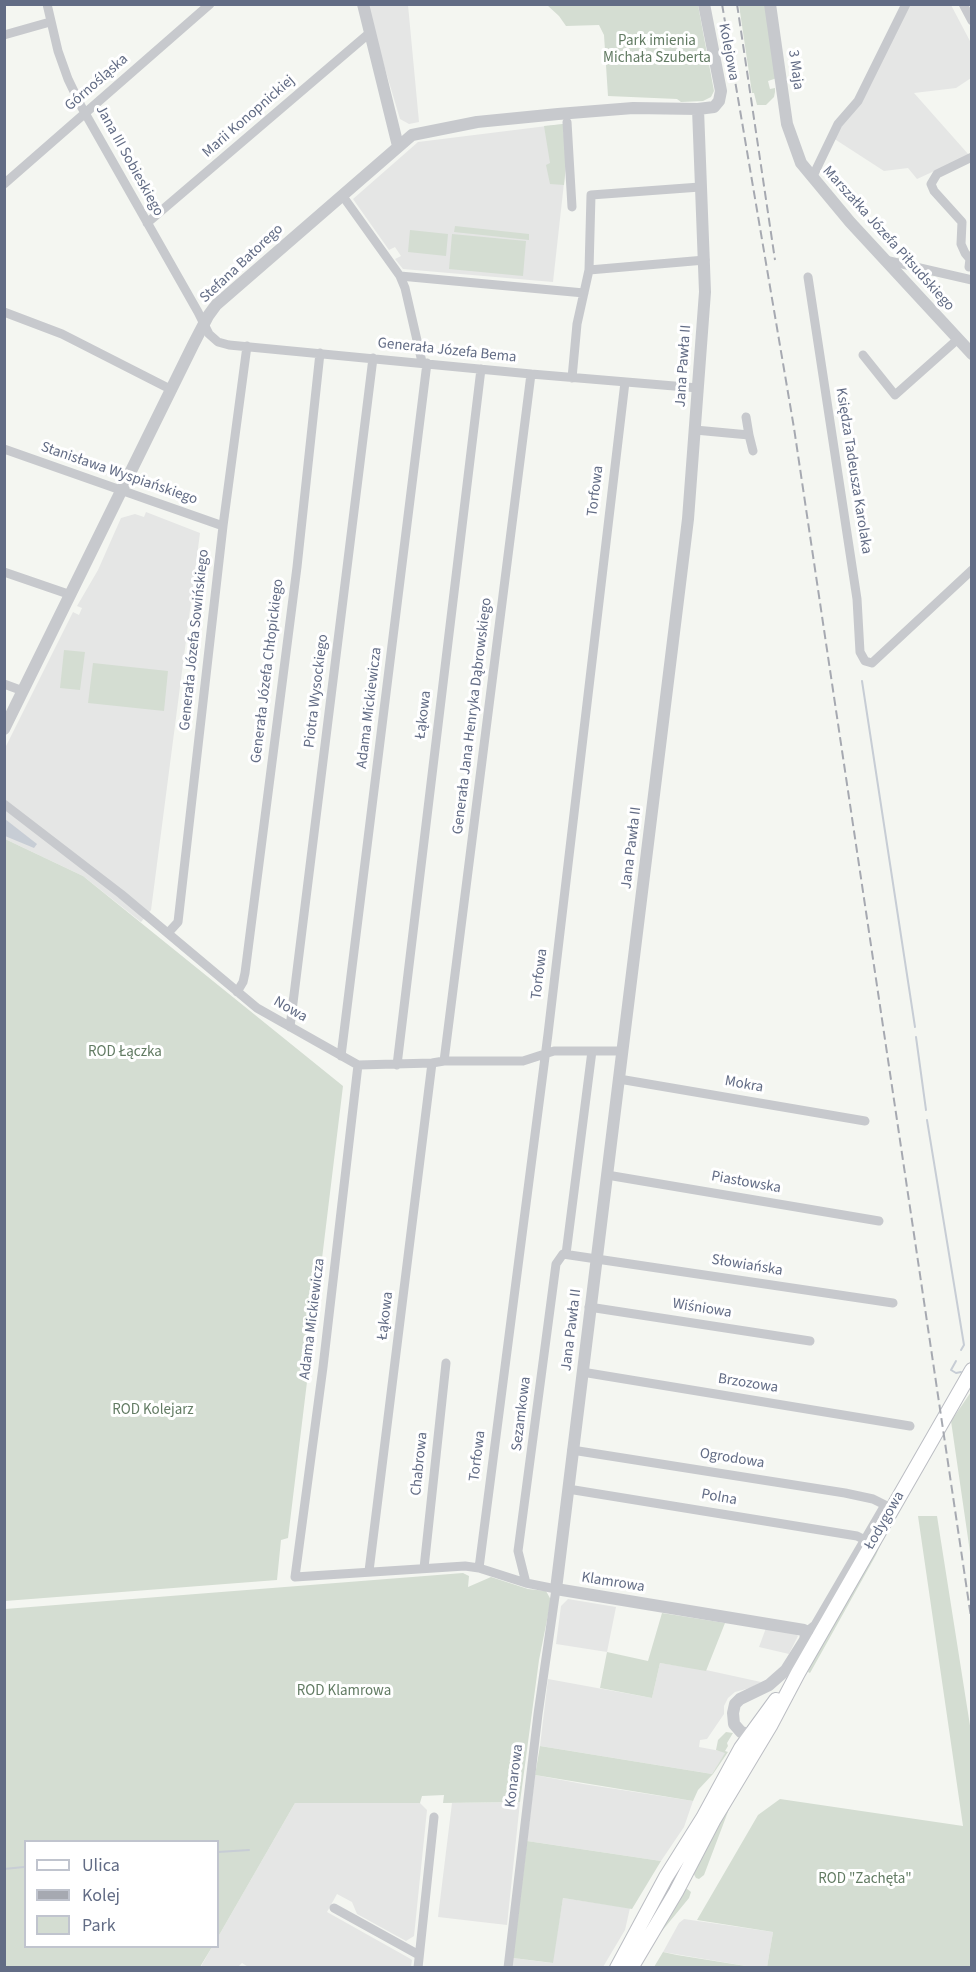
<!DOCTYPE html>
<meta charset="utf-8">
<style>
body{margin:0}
#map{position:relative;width:976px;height:1972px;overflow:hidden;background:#f4f6f1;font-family:"Source Sans 3",sans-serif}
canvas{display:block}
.frame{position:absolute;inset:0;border:6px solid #626c85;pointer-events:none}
.legend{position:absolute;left:24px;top:1840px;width:195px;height:108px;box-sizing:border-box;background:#fff;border:2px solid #c0c4ce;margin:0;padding:8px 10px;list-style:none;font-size:18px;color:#626c85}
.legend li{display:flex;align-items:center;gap:12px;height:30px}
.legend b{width:30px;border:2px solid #c0c4ce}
</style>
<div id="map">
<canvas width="976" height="1972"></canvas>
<div class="frame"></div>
<ul class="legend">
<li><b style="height:8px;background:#fff"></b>Ulica</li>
<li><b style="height:8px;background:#a6a9b1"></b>Kolej</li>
<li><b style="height:16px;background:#d4ddd2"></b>Park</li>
</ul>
</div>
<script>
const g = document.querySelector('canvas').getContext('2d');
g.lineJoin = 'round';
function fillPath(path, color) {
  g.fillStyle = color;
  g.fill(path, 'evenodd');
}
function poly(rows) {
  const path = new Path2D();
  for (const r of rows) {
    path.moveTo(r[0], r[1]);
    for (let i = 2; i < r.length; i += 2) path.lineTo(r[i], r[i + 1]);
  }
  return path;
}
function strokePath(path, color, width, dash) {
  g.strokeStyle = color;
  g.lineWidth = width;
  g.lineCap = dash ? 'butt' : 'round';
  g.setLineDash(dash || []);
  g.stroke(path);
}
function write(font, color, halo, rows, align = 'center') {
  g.font = font + ' "Source Sans 3",sans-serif';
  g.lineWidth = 6;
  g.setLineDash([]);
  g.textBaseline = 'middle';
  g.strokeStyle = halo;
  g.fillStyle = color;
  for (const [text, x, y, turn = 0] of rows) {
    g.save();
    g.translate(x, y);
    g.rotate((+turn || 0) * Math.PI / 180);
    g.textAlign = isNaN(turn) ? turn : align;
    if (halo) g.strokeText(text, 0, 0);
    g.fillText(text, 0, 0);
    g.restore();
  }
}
fillPath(poly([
 [366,5,408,5,419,122,409,124,400,119],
 [908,5,951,5,971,43,971,78,956,88,914,93,969,155,917,179,908,168,884,171,833,138,857,104],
 [563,124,566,165,553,282,403,269,395,259,401,256,395,247,389,250,353,199,418,142],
 [146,512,200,533,151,910,141,922,83,876,5,839,4,750,73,612,79,615,82,608,77,606,98,570,121,518,135,514,144,517],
 [568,1599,616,1607,607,1652,556,1644,561,1606],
 [766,1628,795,1633,798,1636,789,1654,759,1647],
 [660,1663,706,1670,761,1682,750,1688,735,1692,728,1698,724,1706,724,1714,707,1739,700,1740,699,1747,726,1752,712,1774,540,1746,548,1679,652,1698],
 [535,1775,583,1784,693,1801,684,1827,661,1861,527,1841],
 [520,1802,507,1925,438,1917,452,1803],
 [295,1803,420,1803,427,1810,414,1936,406,1941,357,1914,352,1902,337,1894,327,1912,409,1958,412,1960,411,1967,250,1968,242,1963,238,1967,200,1968,212,1947,218,1946,218,1937],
 [563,1898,630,1908,625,1930,603,1967,512,1968,513,1958,552,1963],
 [684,1919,773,1932,767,1967,752,1967,663,1952,679,1923]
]), '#e5e6e5');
fillPath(poly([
 [547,5,698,5,714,91,711,97,703,101,681,102,677,99,608,96,604,35,599,25,566,26,559,16],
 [739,5,766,5,777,78,768,81,770,89,775,88,775,92,774,97,766,105,757,105,754,93,752,93],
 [563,124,566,165,564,185,550,184,546,165,550,163,544,126],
 [455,226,529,234,529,240,454,232],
 [410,230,448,234,446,256,408,252],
 [452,234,526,241,523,276,449,269],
 [64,650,85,652,80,690,60,688],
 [93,663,168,671,164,711,88,703],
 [5,839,83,876,343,1086,288,1538,281,1540,277,1580,5,1601],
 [971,1392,971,1559,951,1421],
 [895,1515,893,1523,886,1532,876,1555,810,1673,808,1672,814,1656],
 [918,1516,937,1516,971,1732,971,1967,767,1967,773,1932,697,1920,758,1815,780,1799,963,1826],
 [463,1573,469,1576,468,1587,491,1577,528,1589,546,1591,551,1600,539,1660,520,1802,443,1803,444,1795,422,1796,420,1803,295,1803,218,1937,218,1842,26,1842,26,1946,212,1947,200,1967,5,1967,5,1609],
 [662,1613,725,1623,706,1671,660,1663,652,1698,600,1688,607,1652,648,1661],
 [774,1731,729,1809,704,1875,699,1879,696,1878,692,1871,693,1865],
 [726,1732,733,1733,727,1743,728,1746,725,1751,728,1752,713,1774,698,1790,693,1801,535,1775,540,1746,712,1774,725,1753,716,1750,718,1740],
 [527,1841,661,1861,632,1909,563,1898,553,1963,513,1958],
 [686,1888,691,1892,689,1898,657,1937],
 [663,1952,677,1955,752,1967,654,1967]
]), '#d4ddd2');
fillPath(poly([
 [5,819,37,844,34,848,5,836]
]), '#c7cdd5');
strokePath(poly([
 [862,681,915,1027],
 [916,1037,926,1110],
 [927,1120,964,1345,961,1350],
 [956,1361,951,1370,956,1373,961,1372],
 [218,1852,249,1850],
 [4,1869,24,1867]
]), '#c7cdd5', 2);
const secondary = poly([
 [617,1968,666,1877,703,1818,741,1748,776,1700],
 [631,1968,676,1892,713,1821,770,1726,798,1673,972,1370]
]);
strokePath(secondary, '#bbbdc3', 16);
strokePath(poly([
 [47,4,58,51,68,79,81,106,198,312,209,334,218,342,229,345,531,374,698,388],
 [963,4,972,21],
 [4,35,50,22],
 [567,122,572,207],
 [812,178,838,124,858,101,906,4],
 [4,184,210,4],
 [342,195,400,276,405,288,422,362],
 [147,223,366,36,371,35],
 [885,260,972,280],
 [969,267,970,259,965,253,961,244,962,222,934,191,931,184,937,174,972,157],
 [589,270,705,260],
 [400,276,584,293],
 [808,277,857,599,860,652,865,661,872,663,972,570],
 [4,312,62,334,172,390],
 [863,355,895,395,958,339],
 [572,378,577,324,589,270,591,195,700,187],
 [695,430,749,435,746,417],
 [749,435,753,451],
 [4,449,223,526],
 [4,572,71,595],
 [4,684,23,691],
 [4,804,121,894,257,1008,358,1065,432,1063,444,1061,523,1061,554,1051,622,1051],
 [168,933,178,922,223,526,247,346],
 [237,992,243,982,245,973,297,567,320,353],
 [290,1027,373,358],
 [341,1056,427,363],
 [444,1061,531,374],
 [358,1065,323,1367,295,1577,465,1566,479,1568,526,1583,556,1589,538,1714,508,1968],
 [397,1065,481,369],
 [619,1079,865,1121],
 [607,1175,879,1221],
 [566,1254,592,1051],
 [589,1307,810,1341],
 [582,1372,910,1426],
 [572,1450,845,1493,873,1499,885,1505,815,1625,805,1633],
 [568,1489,857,1536,865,1540],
 [424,1568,446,1363],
 [479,1568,548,1034,625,382],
 [369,1571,432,1063],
 [526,1583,518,1551,556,1264,563,1254,893,1303],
 [334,1908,419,1955],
 [418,1968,434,1817]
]), '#c7c9cd', 9);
strokePath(poly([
 [363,4,398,146],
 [770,4,787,124,801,163,850,222,972,354],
 [698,109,705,292,688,519,556,1589,804,1630,806,1635,805,1640,786,1670,769,1685,740,1699,735,1704,733,1713,734,1724,741,1732,750,1734],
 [4,729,193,345,208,316,216,305,412,135,477,122,558,114,633,108,698,109,714,107,719,101,721,91,704,4]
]), '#c7c9cd', 12);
strokePath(secondary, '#fff', 14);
strokePath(poly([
 [722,4,794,428,972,1624],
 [737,4,775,260]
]), '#a6a9b1', 2, [9, 4.5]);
write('15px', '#627b63', '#fff', [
 ["Park imienia",657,42],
 ["Michała Szuberta",657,59],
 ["ROD Łączka",125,1053],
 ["ROD Kolejarz",153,1411],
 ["ROD Klamrowa",344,1692],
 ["ROD \"Zachęta\"",865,1880]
]);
write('15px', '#626c85', '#fff', [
 ["Kolejowa",728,52,79],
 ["3 Maja",795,70,82],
 ["Górnośląska",97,83,-41],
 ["Marii Konopnickiej",249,117,-41],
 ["Jana III Sobieskiego",129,161,61],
 ["Marszałka Józefa Piłsudskiego",888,239,48],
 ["Stefana Batorego",242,264,-43],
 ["Generała Józefa Bema",447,351,6],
 ["Jana Pawła II",684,366,-86],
 ["Księdza Tadeusza Karolaka",853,471,81],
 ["Stanisława Wyspiańskiego",119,474,19],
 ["Torfowa",596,491,-83],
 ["Generała Józefa Sowińskiego",195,640,-84],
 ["Generała Józefa Chłopickiego",268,671,-83],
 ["Piotra Wysockiego",317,691,-83],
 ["Adama Mickiewicza",370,708,-83],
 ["Łąkowa",424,715,-83],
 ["Generała Jana Henryka Dąbrowskiego",473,716,-83],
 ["Jana Pawła II",632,848,-83],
 ["Torfowa",540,974,-83],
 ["Nowa",290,1010,30],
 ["Mokra",744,1085,10],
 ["Piastowska",746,1183,10],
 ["Słowiańska",747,1266,9],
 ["Wiśniowa",702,1309,9],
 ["Łąkowa",386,1316,-83],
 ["Adama Mickiewicza",313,1319,-83],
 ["Jana Pawła II",572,1330,-83],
 ["Brzozowa",748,1384,9],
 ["Sezamkowa",522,1414,-83],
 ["Torfowa",478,1456,-83],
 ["Ogrodowa",732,1459,9],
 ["Chabrowa",420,1464,-84],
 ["Polna",719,1498,10],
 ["Łodygowa",885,1521,-60],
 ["Klamrowa",613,1583,9],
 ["Konarowa",515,1776,-83]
]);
</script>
